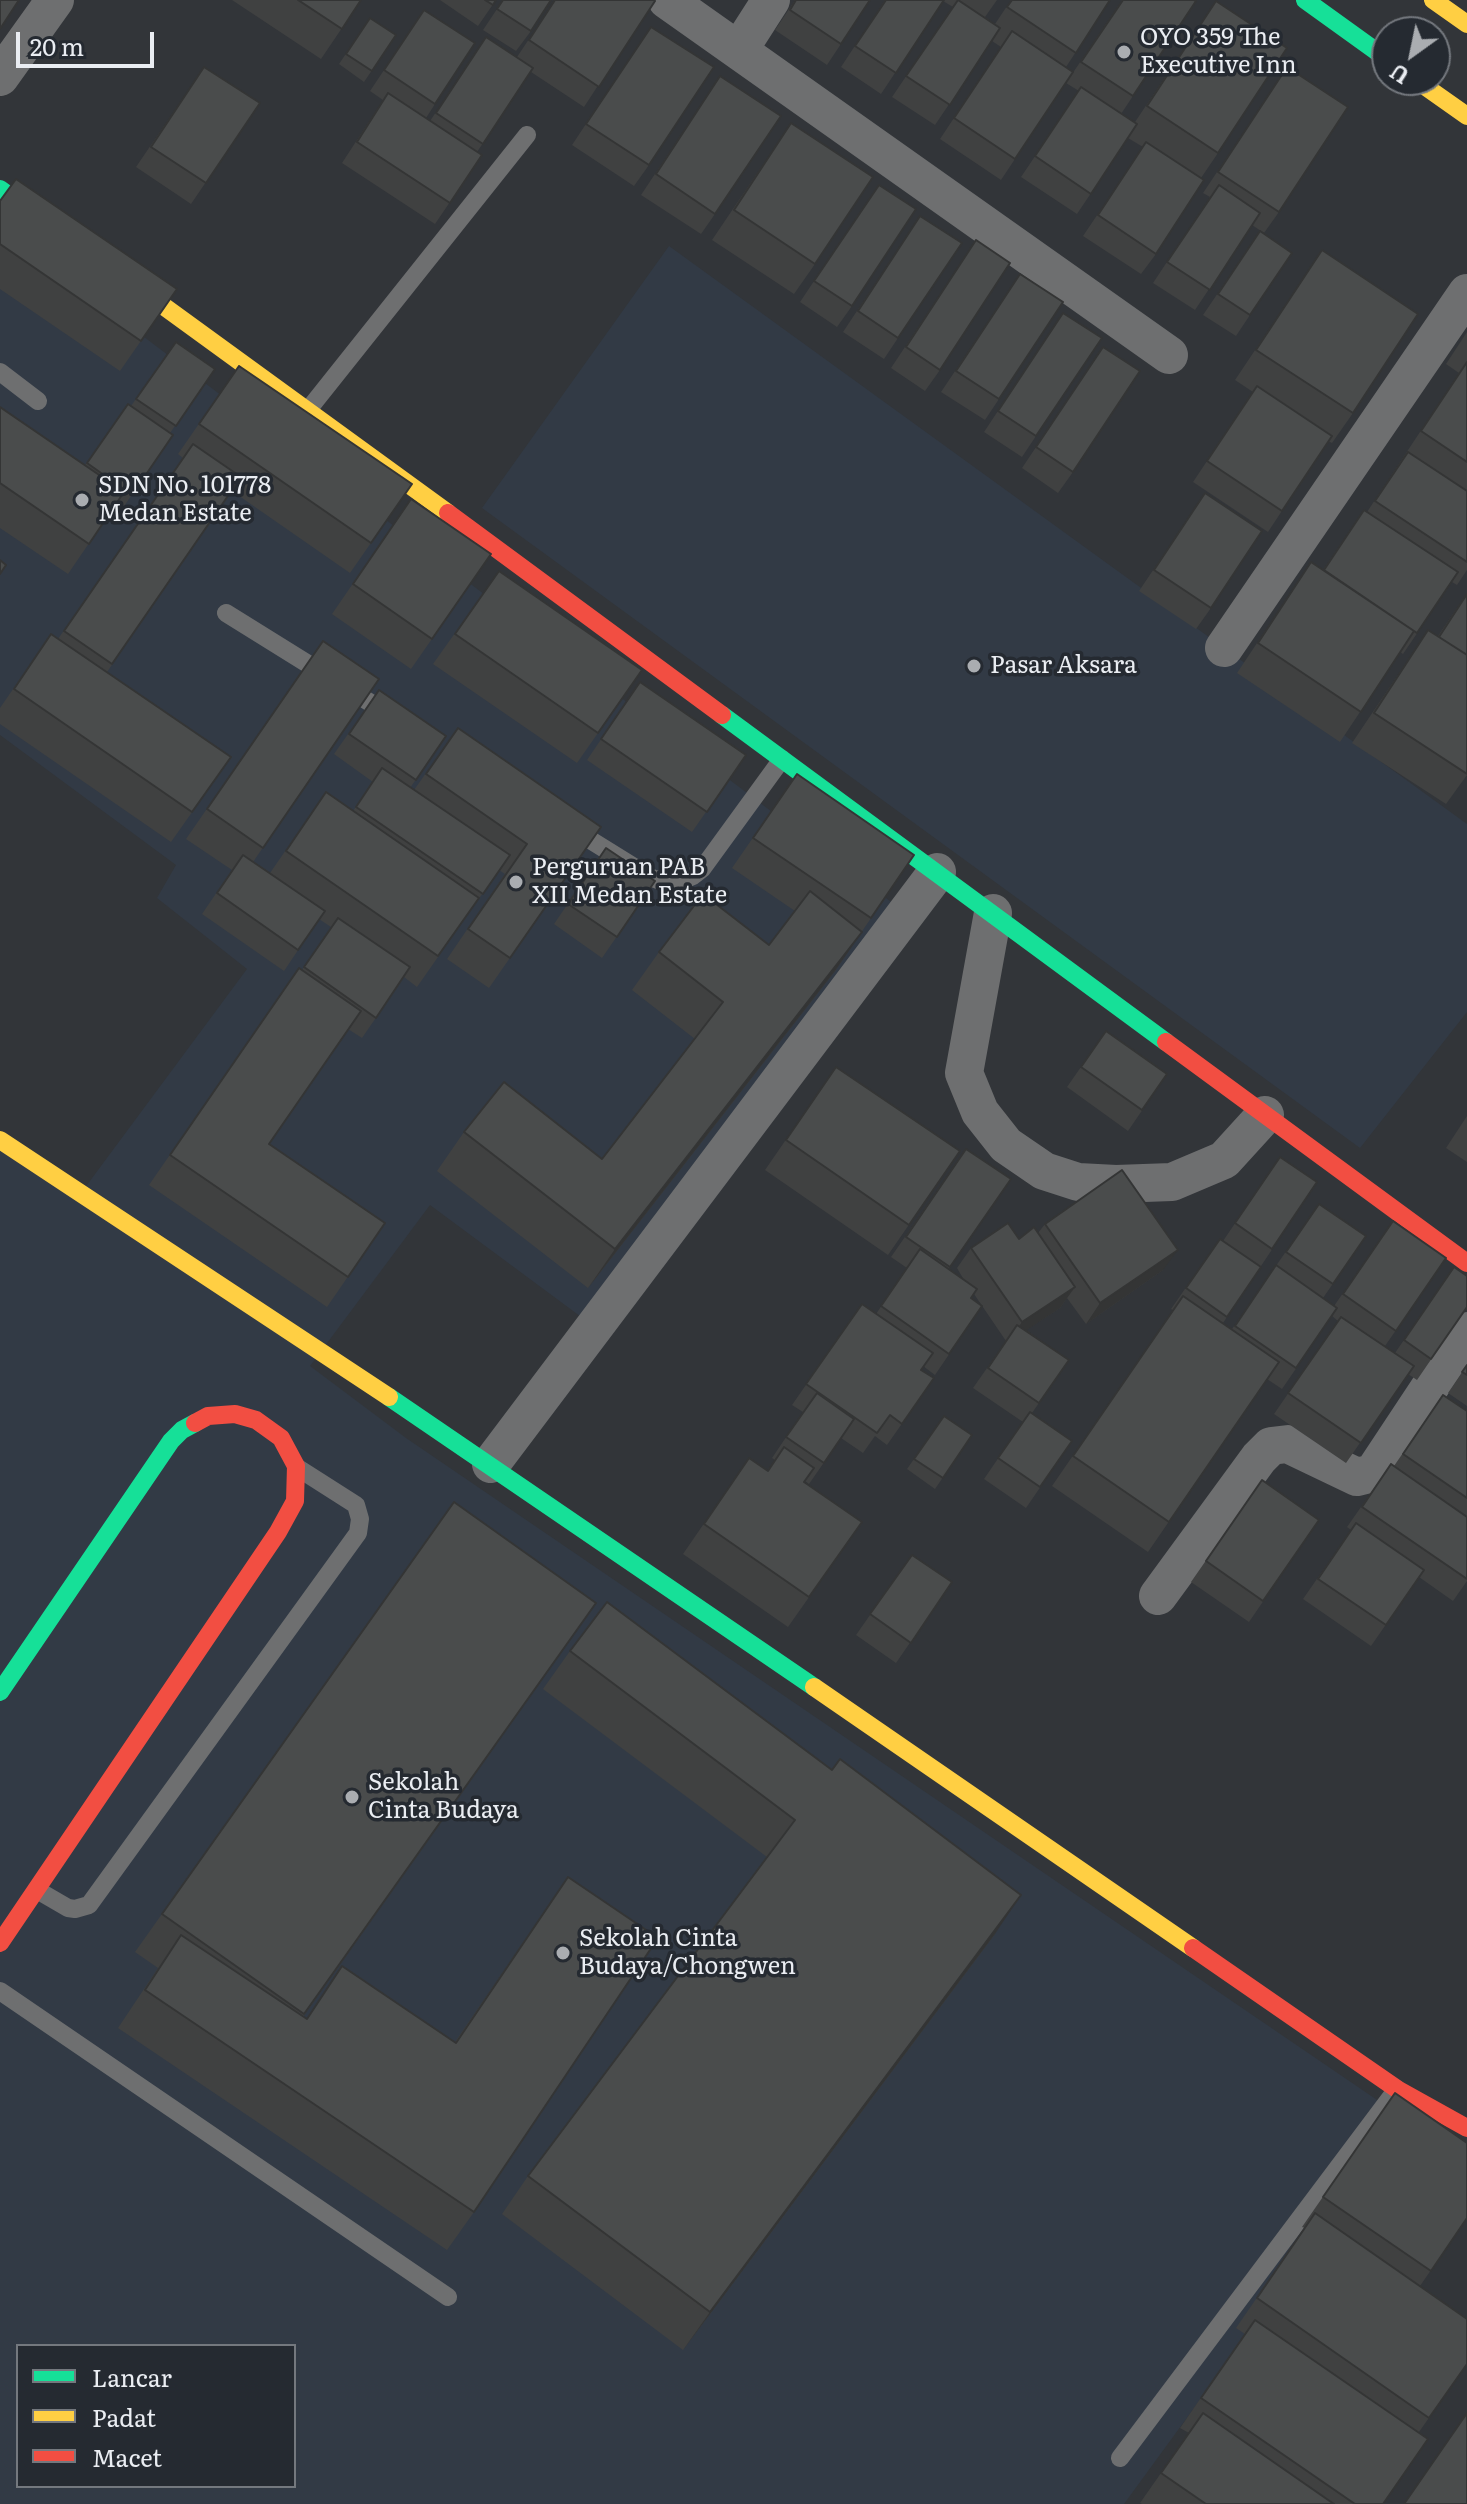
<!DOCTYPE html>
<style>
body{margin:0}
#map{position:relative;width:1467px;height:2504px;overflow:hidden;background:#323539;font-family:Literata,serif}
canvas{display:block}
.legend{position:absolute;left:16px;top:2344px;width:280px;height:144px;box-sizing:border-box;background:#252a31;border:2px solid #74787e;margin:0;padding:10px 14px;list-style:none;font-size:24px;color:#eaedf2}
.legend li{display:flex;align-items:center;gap:16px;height:40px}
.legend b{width:40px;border:2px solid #74787e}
.north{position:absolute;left:1371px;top:16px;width:80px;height:80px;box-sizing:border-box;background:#252a31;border:2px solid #74787e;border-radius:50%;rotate:213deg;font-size:22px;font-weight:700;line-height:32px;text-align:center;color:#eaedf2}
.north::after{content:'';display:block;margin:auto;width:28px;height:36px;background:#aaadb1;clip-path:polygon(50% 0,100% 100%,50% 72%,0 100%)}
.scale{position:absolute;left:16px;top:32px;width:138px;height:36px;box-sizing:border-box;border:4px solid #eaedf2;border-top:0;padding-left:10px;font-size:24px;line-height:28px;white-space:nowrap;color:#eaedf2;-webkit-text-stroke:6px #252a31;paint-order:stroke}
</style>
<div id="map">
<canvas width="1467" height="2504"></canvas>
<ul class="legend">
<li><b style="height:10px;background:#16e098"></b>Lancar</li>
<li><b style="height:10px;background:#ffcf43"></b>Padat</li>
<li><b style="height:10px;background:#f24e42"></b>Macet</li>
</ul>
<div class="north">U</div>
<div class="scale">20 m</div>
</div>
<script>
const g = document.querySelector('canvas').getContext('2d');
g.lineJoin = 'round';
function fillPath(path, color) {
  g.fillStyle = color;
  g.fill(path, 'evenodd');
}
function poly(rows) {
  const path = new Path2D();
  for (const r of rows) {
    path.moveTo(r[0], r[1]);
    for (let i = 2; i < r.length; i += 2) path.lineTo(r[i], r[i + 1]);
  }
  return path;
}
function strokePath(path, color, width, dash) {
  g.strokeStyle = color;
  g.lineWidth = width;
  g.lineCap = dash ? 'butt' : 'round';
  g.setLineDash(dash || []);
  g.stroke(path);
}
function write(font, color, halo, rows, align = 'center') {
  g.font = font + ' Literata,serif';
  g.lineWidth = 7;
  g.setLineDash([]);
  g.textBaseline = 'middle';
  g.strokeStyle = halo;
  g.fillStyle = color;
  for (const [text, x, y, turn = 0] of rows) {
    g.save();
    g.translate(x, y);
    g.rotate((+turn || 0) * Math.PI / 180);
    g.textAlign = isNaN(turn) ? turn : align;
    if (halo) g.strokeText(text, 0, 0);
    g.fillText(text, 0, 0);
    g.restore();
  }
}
fillPath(poly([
 [0,228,907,914,592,1325,430,1205,310,1366,406,1438,1405,2119,1124,2504,0,2504,0,1137,81,1193,247,969,157,898,176,865,0,735],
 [18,2346,294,2346,294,2486,18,2486],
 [669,246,1467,824,1467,1012,1360,1148,482,508]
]), '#323a45');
strokePath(poly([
 [0,372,38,401],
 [308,410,527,135],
 [226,613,390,715],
 [571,828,650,877,665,883,679,882,693,876,702,869,782,759],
 [37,1890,68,1908,75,1909,89,1905,358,1533,360,1519,356,1505,298,1468],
 [0,1991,448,2297],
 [1120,2458,1397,2089]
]), '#6e6f70', 18);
strokePath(poly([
 [667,0,1169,355],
 [739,50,771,0],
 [0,77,55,0],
 [1224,648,1467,293],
 [993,913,964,1073,980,1112,1006,1145,1044,1171,1078,1182,1116,1184,1172,1182,1224,1160,1265,1115],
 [491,1464,937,872],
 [1158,1596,1259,1458,1271,1446,1288,1444,1357,1477,1373,1473,1467,1331]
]), '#6e6f70', 38);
strokePath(poly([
 [1305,0,1387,59],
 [0,189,55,229],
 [722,715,1166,1042],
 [389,1397,814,1687],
 [0,1692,171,1441,182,1430,195,1423]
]), '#16e098', 18);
strokePath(poly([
 [1433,0,1467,24],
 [1416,80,1467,116],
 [118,273,448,513],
 [0,1140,389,1397],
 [814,1687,1193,1948]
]), '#ffcf43', 18);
strokePath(poly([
 [448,513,722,715],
 [1166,1042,1467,1263],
 [0,1943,278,1532,295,1501,296,1466,281,1438,256,1420,235,1414,208,1416,195,1423],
 [1193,1948,1397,2089,1467,2128]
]), '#f24e42', 18);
fillPath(poly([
 [232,0,361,0,321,59],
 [440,0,496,0,478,26],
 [503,0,531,31,516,51,483,30],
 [555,0,654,0,584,107,531,72,477,152,482,155,435,224,342,163,383,100,370,91,424,10,435,104,426,118,430,121,486,37,517,57],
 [795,0,870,0,827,65,775,30],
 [885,0,997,0,985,17,995,24,1011,0,1110,0,1066,67,1015,159,1001,180,940,139,1001,47,992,41,935,125,892,97,953,7,943,1,881,94,841,67],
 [1122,0,1133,96,1121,114,1135,122,1216,1,1218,153,1201,178,1156,254,1141,274,1083,236,1143,147,1128,138,1077,214,1021,177,1079,91,1066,83],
 [370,18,396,35,364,82,339,64],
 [637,47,649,165,634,186,572,145],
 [204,67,260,103,191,204,136,167],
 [1287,67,1279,212,1264,233,1252,225,1195,310,1153,283,1210,197,1203,193],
 [720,76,715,214,701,234,641,195],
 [791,123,815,264,794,294,712,240],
 [0,201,177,289,120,371,0,289],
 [864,206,852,306,837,327,800,302],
 [920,216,898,338,884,359,843,332],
 [1260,231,1250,315,1236,336,1203,315],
 [976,240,940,370,925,391,891,368],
 [1322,250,1353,413,1332,443,1328,441,1268,532,1193,482,1253,392,1235,380],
 [1006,295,999,399,985,420,941,392],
 [1467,332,1467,570,1457,585,1452,582,1403,654,1400,652,1340,742,1237,673,1311,562,1323,570,1364,510,1367,512,1459,373,1446,364],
 [1049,334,1036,436,1022,457,984,432],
 [176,342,215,369,170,433,173,435,118,515,111,511,68,574,0,528,0,407,85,465,128,404,131,406],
 [239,366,412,484,350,573,232,491,107,672,231,757,171,842,0,724,0,708,51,634,58,639,183,458,178,454],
 [1089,368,1073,472,1058,493,1022,468],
 [1205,493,1211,608,1196,629,1139,591],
 [411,499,491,554,411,669,332,614],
 [499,571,642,670,577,763,433,664],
 [1467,593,1467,775,1446,804,1352,743,1428,630,1438,636],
 [323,641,379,679,253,862,270,873,326,792,353,811,373,782,334,754,379,690,446,736,410,788,414,790,458,728,601,827,489,988,447,959,505,874,499,870,417,987,404,977,362,1038,348,1029,269,1144,385,1223,327,1307,149,1185,299,968,302,970,331,927,319,919,284,971,202,914,232,870,186,839],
 [640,682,746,755,692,832,587,760],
 [797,774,914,855,835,971,588,1288,437,1171,464,1132,602,1159,695,1039,632,990,659,952,769,945,795,911,732,868],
 [606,848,655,881,602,958,554,924],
 [1106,1031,1167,1074,1128,1131,1067,1087],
 [836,1067,960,1151,888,1255,765,1170],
 [1467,1116,1467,1162,1446,1148],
 [966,1149,1011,1179,949,1269,964,1280,957,1268,971,1248,1019,1239,1038,1233,1045,1224,1163,1270,1086,1324,1067,1298,1060,1308,1026,1330,1069,1360,1032,1413,1072,1441,1026,1508,984,1479,1023,1422,973,1388,1006,1341,974,1294,971,1298,982,1306,935,1375,923,1366,921,1370,934,1378,887,1445,875,1436,863,1453,841,1438,809,1484,805,1481,804,1482,862,1522,788,1627,683,1554,749,1458,767,1471,775,1460,772,1458,803,1412,792,1405,862,1304,876,1314,907,1268,891,1257],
 [1280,1157,1317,1182,1223,1323,1232,1329,1319,1204,1366,1236,1323,1298,1334,1306,1393,1221,1446,1258,1385,1346,1395,1353,1454,1267,1467,1307,1417,1380,1408,1374,1346,1463,1274,1414,1338,1321,1332,1316,1282,1389,1267,1379,1148,1552,1052,1486,1173,1310,1171,1309,1205,1260,1223,1241],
 [1467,1365,1467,1406,1448,1393],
 [1443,1395,1467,1411,1467,1581,1453,1601,1419,1577,1371,1646,1303,1599,1351,1530,1347,1527,1391,1464,1394,1466],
 [944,1416,972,1435,935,1489,907,1469],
 [1262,1480,1319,1520,1249,1622,1191,1582],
 [454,1502,596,1603,303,2017,306,2019,342,1966,455,2042,568,1877,474,2212,447,2250,118,2028,158,1968,135,1952],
 [912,1555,952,1582,896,1663,856,1635],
 [570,1651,832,1770,995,1934,683,2350,502,2214,528,2176,767,1857,543,1689],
 [1395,2093,1467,2218,1420,2286,1467,2364,1419,2432,1383,2504,1142,2504,1140,2503,1189,2433,1180,2428,1245,2334,1236,2328,1305,2228,1302,2227]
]), '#404141');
fillPath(poly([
 [862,932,835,971,588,1288,615,1249],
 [1178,1250,1163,1270,1086,1324,1100,1303],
 [1075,1287,1060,1308,1007,1343,1022,1322],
 [1021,1895,995,1934,683,2350,710,2312]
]), '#343535');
const building = poly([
 [0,0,19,0,0,29,0,0],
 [298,0,361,0,342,29,298,0],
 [485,0,496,0,493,5,485,0],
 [503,0,551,0,531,31,497,9,503,0],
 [555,0,654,0,655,1,599,87,529,40,555,0],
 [796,0,870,0,841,44,790,10,796,0],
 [886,0,944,0,896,73,855,46,886,0],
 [958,0,1000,28,950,105,906,76,958,0],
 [1012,0,1110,0,1076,53,1007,7,1012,0],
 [1123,0,1194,0,1196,1,1133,96,1081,62,1123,0],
 [1216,1,1287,48,1218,153,1147,106,1216,1],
 [424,10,475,43,435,104,384,70,424,10],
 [370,18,396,35,372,71,346,54,370,18],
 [651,27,714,67,649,165,586,124,651,27],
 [1012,31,1073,72,1015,159,954,118,1012,31],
 [486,37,533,68,483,144,436,113,486,37],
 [204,67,260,103,206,183,151,147,204,67],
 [1287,67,1348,107,1279,212,1218,172,1287,67],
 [720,76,781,116,715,214,656,174,720,76],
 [1081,87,1137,124,1091,194,1035,156,1081,87],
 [388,93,482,155,450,203,357,142,388,93],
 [791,123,873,177,815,264,734,210,791,123],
 [1146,142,1204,180,1156,254,1098,215,1146,142],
 [16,179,177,289,141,341,0,244,0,201,16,179],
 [879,185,916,209,852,306,814,281,879,185],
 [1219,185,1260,213,1210,290,1167,262,1219,185],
 [920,216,962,243,898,338,858,311,920,216],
 [1260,231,1292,253,1250,315,1218,294,1260,231],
 [976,240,1010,263,940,370,906,347,976,240],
 [1322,250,1418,314,1353,413,1256,350,1322,250],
 [1020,274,1063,302,999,399,956,371,1020,274],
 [1063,313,1102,338,1036,436,998,411,1063,313],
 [176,342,215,369,176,426,136,399,176,342],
 [1103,347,1140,371,1073,472,1036,447,1103,347],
 [1467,362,1467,462,1421,431,1467,362],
 [239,366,412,484,371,543,199,424,239,366],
 [1257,386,1332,436,1282,511,1207,461,1257,386],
 [128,404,173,435,132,495,87,463,128,404],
 [0,407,124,492,89,544,0,483,0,407],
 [193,444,241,477,112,664,64,631,193,444],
 [1408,452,1467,491,1467,562,1375,501,1408,452],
 [1205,493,1262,531,1211,608,1154,570,1205,493],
 [411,499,491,554,432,639,353,584,411,499],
 [1364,510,1458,572,1417,633,1324,570,1364,510],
 [0,560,6,565,0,574,0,560],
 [1311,562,1414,631,1361,712,1258,643,1311,562],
 [499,571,642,670,598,733,455,634,499,571],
 [1467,594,1467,655,1439,637,1467,594],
 [1428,630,1467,655,1467,774,1374,713,1428,630],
 [51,634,231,757,192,812,14,689,51,634],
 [323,641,379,679,263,848,207,809,323,641],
 [640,682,746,755,707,812,601,739,640,682],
 [379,690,446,736,416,780,349,734,379,690],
 [458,728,601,827,510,958,468,929,527,844,426,774,458,728],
 [382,768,510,855,483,894,356,807,382,768],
 [797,774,914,855,871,918,753,838,797,774],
 [326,792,479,898,438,956,286,851,326,792],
 [606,848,655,881,617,937,568,904,606,848],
 [243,855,325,911,298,950,217,893,243,855],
 [810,891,862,932,615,1249,464,1132,504,1082,602,1159,723,1002,659,952,703,894,769,945,810,891],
 [338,918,410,967,376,1018,304,967,338,918],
 [299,968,361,1011,269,1144,385,1223,348,1277,170,1155,299,968],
 [1106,1031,1167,1074,1142,1110,1081,1067,1106,1031],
 [836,1067,960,1151,909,1225,786,1140,836,1067],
 [966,1149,1011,1179,950,1267,906,1237,966,1149],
 [1280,1157,1317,1182,1272,1249,1235,1223,1280,1157],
 [1122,1170,1178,1250,1100,1303,1045,1224,1122,1170],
 [1319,1204,1366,1236,1333,1284,1286,1252,1319,1204],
 [1393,1221,1446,1258,1396,1331,1343,1294,1393,1221],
 [1008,1223,1019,1239,1034,1227,1075,1287,1022,1322,971,1248,1008,1223],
 [1220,1239,1261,1267,1227,1317,1186,1288,1220,1239],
 [920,1249,977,1289,971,1298,982,1306,949,1354,881,1306,920,1249],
 [1276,1265,1337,1308,1296,1368,1235,1326,1276,1265],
 [1454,1267,1467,1276,1467,1307,1431,1359,1404,1340,1454,1267],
 [1183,1296,1279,1362,1169,1522,1073,1456,1183,1296],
 [862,1304,933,1353,921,1370,934,1378,902,1424,890,1415,877,1433,806,1384,862,1304],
 [1341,1317,1414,1366,1361,1443,1288,1393,1341,1317],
 [1017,1325,1069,1360,1039,1403,988,1368,1017,1325],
 [1467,1365,1467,1375,1462,1372,1467,1365],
 [817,1393,854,1419,824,1463,786,1437,817,1393],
 [1443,1395,1467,1411,1467,1498,1403,1454,1443,1395],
 [1030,1412,1072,1441,1040,1487,998,1458,1030,1412],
 [944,1416,972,1435,943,1478,914,1459,944,1416],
 [784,1447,814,1468,804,1482,862,1522,809,1597,704,1524,749,1458,768,1471,784,1447],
 [1391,1464,1467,1517,1467,1579,1362,1507,1391,1464],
 [1262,1480,1319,1520,1263,1601,1206,1561,1262,1480],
 [454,1502,596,1603,304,2014,162,1914,454,1502],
 [1356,1523,1424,1570,1386,1625,1318,1579,1356,1523],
 [912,1555,952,1582,911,1643,870,1614,912,1555],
 [607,1602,832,1770,840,1759,1021,1895,710,2312,528,2176,795,1820,570,1651,607,1602],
 [568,1877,658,1938,474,2212,145,1990,181,1935,307,2019,342,1966,456,2043,568,1877],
 [1395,2093,1467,2143,1467,2218,1431,2271,1323,2197,1395,2093],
 [1315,2213,1467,2319,1467,2364,1429,2418,1257,2298,1315,2213],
 [1255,2320,1428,2439,1383,2504,1355,2504,1201,2398,1255,2320],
 [1203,2413,1334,2504,1206,2504,1161,2473,1203,2413],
 [1467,2413,1467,2504,1404,2504,1467,2413]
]);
fillPath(building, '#4a4c4c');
strokePath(building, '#343535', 2);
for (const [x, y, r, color] of [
 [1124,52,8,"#aaadb1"],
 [82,500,8,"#aaadb1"],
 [974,666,8,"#aaadb1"],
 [516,882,8,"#aaadb1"],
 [352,1797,8,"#aaadb1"],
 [563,1953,8,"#aaadb1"]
]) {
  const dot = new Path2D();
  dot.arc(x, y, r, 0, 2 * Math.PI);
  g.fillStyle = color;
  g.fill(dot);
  strokePath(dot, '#252a31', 3);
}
write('24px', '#eaedf2', '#252a31', [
 ["OYO 359 The",1140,38],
 ["Executive Inn",1140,66],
 ["SDN No. 101778",98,486],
 ["Medan Estate",98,514],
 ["Pasar Aksara",990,666],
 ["Perguruan PAB",532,868],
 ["XII Medan Estate",532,896],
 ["Sekolah",368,1783],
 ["Cinta Budaya",368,1811],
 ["Sekolah Cinta",579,1939],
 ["Budaya/Chongwen",579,1967]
], 'left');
</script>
